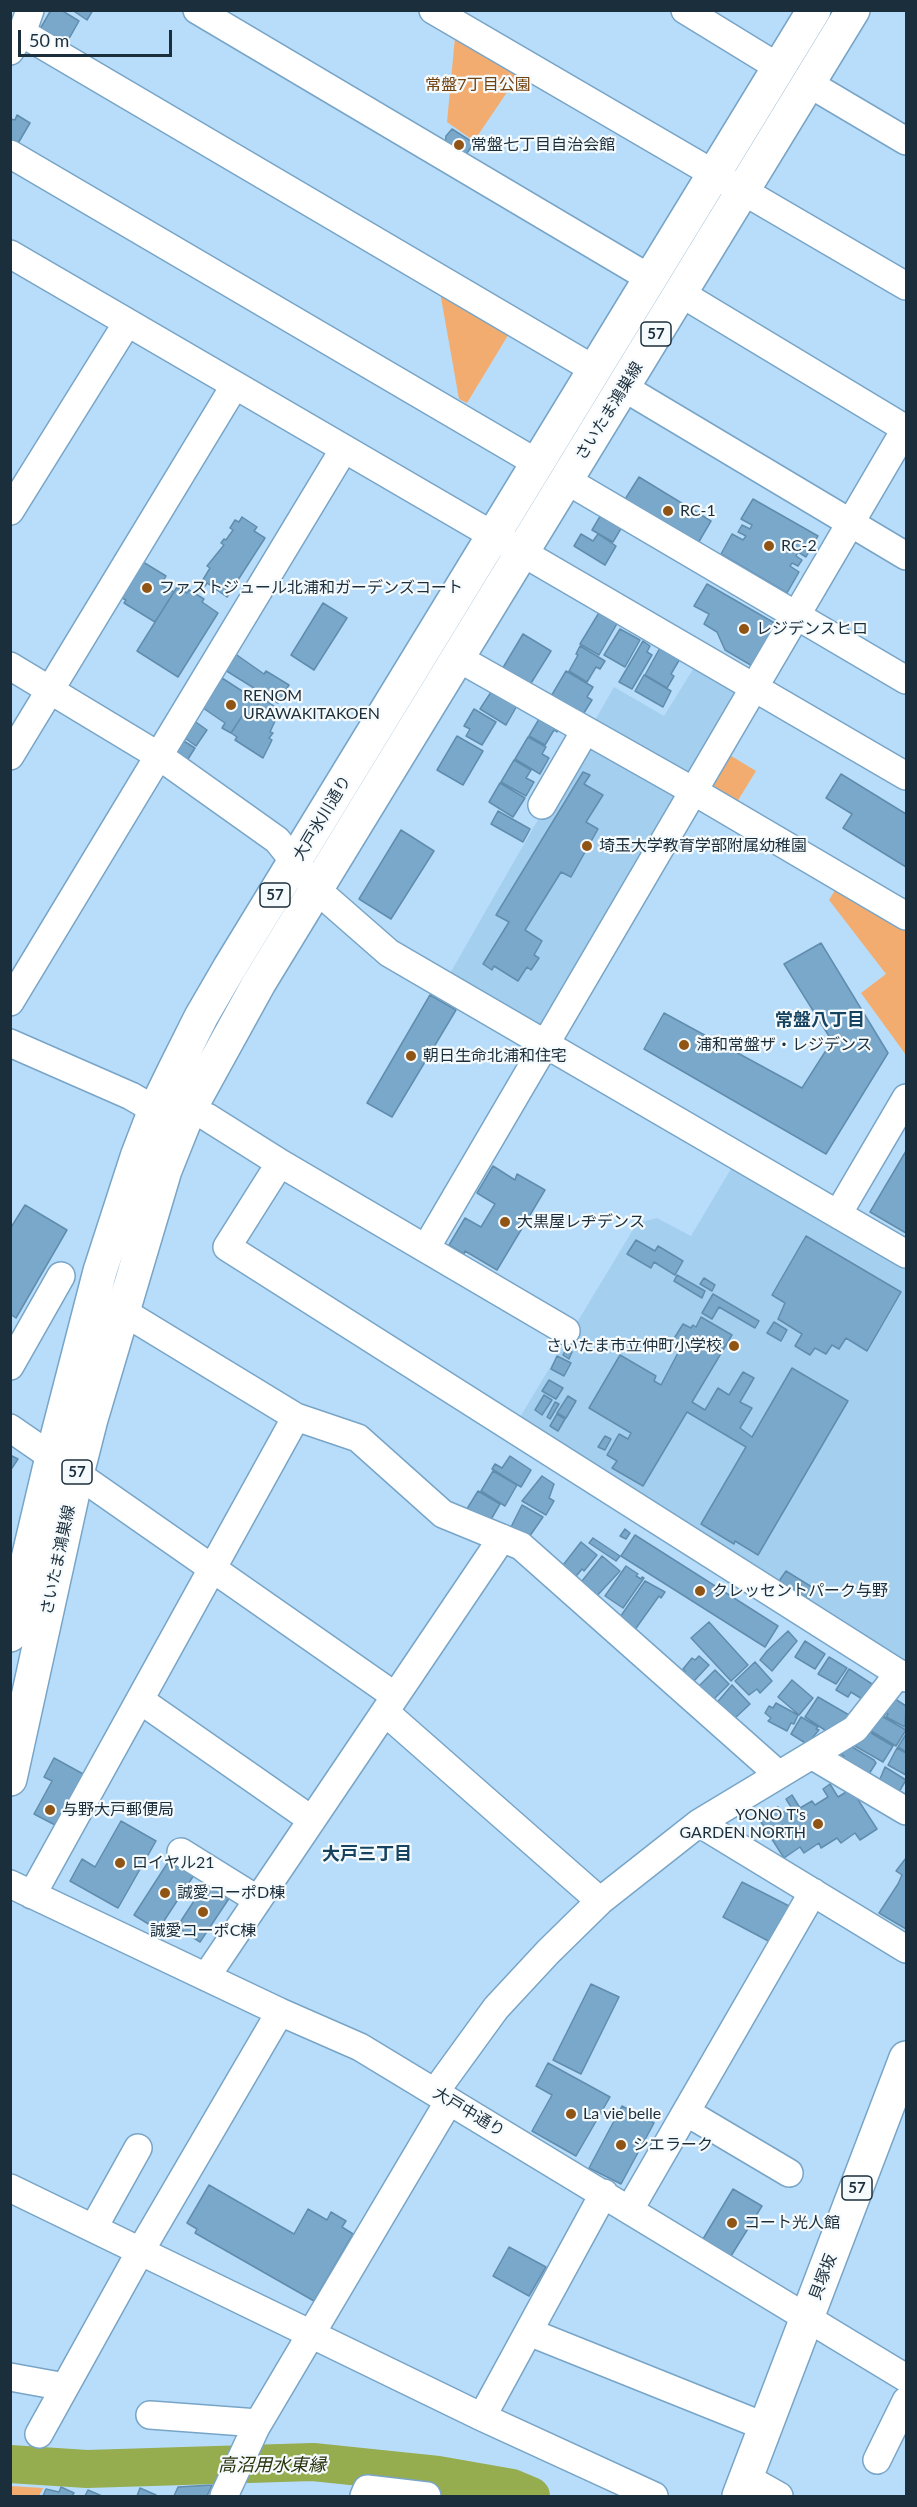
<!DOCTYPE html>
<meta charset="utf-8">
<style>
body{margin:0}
#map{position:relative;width:917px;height:2507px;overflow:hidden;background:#b8ddfa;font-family:Lato,sans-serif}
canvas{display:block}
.frame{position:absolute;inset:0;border:12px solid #1b2e3b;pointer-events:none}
.scale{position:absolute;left:18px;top:30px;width:154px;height:27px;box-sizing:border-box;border:3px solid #1b2e3b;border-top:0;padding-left:8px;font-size:18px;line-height:21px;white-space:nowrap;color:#1b2e3b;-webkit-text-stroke:4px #f5fafd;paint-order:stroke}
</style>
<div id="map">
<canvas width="917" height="2507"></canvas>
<div class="frame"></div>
<div class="scale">50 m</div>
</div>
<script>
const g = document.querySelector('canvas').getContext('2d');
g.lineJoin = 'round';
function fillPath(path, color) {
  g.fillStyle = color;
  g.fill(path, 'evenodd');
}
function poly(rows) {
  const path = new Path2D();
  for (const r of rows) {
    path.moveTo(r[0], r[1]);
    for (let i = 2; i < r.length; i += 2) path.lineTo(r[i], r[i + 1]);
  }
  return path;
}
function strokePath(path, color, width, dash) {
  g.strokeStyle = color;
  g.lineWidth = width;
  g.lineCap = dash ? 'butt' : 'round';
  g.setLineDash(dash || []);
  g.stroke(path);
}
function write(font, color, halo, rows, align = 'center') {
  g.font = font + ' Lato,"Noto Sans JP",sans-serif';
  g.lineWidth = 4.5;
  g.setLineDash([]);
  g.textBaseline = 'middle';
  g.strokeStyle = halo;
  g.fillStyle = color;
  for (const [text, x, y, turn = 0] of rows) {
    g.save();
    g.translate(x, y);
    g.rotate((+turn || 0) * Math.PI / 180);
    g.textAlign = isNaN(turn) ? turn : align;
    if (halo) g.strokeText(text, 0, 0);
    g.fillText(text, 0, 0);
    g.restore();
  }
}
fillPath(poly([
 [695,666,740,693,544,1030,449,975,614,687,664,716],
 [732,1167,906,1270,906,1666,517,1422,637,1223,657,1218,691,1236]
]), '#a5cfef');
fillPath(poly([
 [455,37,518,76,474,141,447,122],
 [440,292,510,332,467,403,459,399],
 [728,754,756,771,737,802,709,785],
 [837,887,906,930,906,1055,861,993,886,974,829,900],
 [10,2486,11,2486,43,2488,39,2496,11,2496]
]), '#f3ac6f');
strokePath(poly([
 [10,2464,87,2469,313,2462,438,2475,512,2488,531,2496]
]), '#95ac4f', 38);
const building = poly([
 [51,10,61,10,79,21,66,44,40,29,51,10],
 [72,10,93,10,87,20,72,10],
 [17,115,30,123,17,145,10,141,10,119,15,120,17,115],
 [452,129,474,143,462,160,445,148,446,136,452,129],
 [639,477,711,521,697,545,624,501,639,477],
 [753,499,818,536,806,557,798,552,796,556,802,560,798,566,792,563,790,566,799,572,787,593,721,554,732,534,743,540,746,536,738,532,742,525,750,529,752,525,741,519,753,499],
 [605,508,626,520,613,542,592,530,605,508],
 [242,517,257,527,254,531,265,538,227,597,207,583,205,586,201,583,210,568,207,566,224,545,221,543,224,539,226,540,233,530,230,528,235,520,239,522,242,517],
 [581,534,593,541,598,534,616,546,605,565,574,546,581,534],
 [143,562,166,576,161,585,174,592,155,622,124,603,126,600,120,597,143,562],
 [707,584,778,625,754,667,725,650,717,632,704,624,709,614,694,606,707,584],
 [177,587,187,593,189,590,204,599,202,602,218,613,178,677,137,651,177,587],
 [323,603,347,618,314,670,291,655,323,603],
 [600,611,618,622,599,655,580,644,600,611],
 [620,629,640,640,625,667,604,655,620,629],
 [523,634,551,651,528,688,501,671,523,634],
 [643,641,650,646,647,652,652,655,632,689,619,682,643,641],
 [580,646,605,661,600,669,596,667,587,682,569,671,578,655,576,654,580,646],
 [661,646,681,657,671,674,674,676,667,688,645,675,661,646],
 [234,653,264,674,266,671,289,685,278,703,225,670,234,653],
 [566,671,593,687,587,697,592,700,582,716,550,698,566,671],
 [644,675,671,691,663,707,635,691,644,675],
 [222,678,259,702,250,717,244,713,231,733,222,728,225,723,203,708,222,678],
 [493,689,518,704,506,725,480,709,493,689],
 [262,698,280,710,270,732,273,733,269,738,272,740,263,758,235,740,237,737,231,733,244,713,250,717,262,698],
 [474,709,496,722,482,745,466,736,470,729,464,726,474,709],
 [542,714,561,725,557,732,554,730,545,745,529,736,542,714],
 [193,720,207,730,196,746,182,736,193,720],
 [457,736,483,751,463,785,437,770,457,736],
 [528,737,546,747,542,754,549,758,540,774,515,759,528,737],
 [179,738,195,748,188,759,185,758,183,761,172,749,179,738],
 [514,760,531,770,526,778,534,782,526,796,501,782,514,760],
 [583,772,590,775,584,784,603,795,586,822,598,829,571,877,561,872,525,930,542,941,534,955,539,958,531,970,527,967,518,981,494,966,492,970,483,964,509,922,496,915,583,772],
 [841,774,906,814,906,867,843,828,852,814,826,798,841,774],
 [500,783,525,798,513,817,489,802,500,783],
 [498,811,530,829,523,842,491,824,498,811],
 [401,830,434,851,391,919,359,899,401,830],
 [821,943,888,1053,826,1154,644,1049,664,1013,802,1088,832,1041,784,964,821,943],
 [430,995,456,1010,392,1117,367,1103,430,995],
 [906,1151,906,1233,870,1212,906,1151],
 [493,1166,515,1180,517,1174,545,1190,497,1270,465,1251,464,1254,449,1245,465,1218,481,1227,495,1204,477,1193,493,1166],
 [25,1205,67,1230,16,1318,10,1314,10,1229,25,1205],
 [806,1236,901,1292,867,1351,846,1338,839,1349,832,1345,826,1354,815,1348,810,1355,795,1346,802,1334,778,1319,785,1303,772,1295,806,1236],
 [636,1240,655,1251,658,1246,683,1261,675,1275,654,1262,651,1268,627,1254,636,1240],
 [677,1275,705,1291,702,1298,674,1281,677,1275],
 [704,1278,715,1285,712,1291,700,1284,704,1278],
 [713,1294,759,1321,755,1328,719,1307,712,1319,702,1313,713,1294],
 [701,1317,732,1335,692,1402,705,1410,718,1388,729,1395,743,1372,754,1378,740,1402,752,1408,740,1428,752,1437,792,1368,848,1401,758,1555,735,1541,734,1544,701,1524,746,1447,687,1412,643,1486,612,1468,617,1461,607,1455,619,1434,628,1439,631,1433,589,1408,620,1355,656,1376,654,1381,661,1385,679,1351,670,1345,683,1324,691,1328,693,1325,696,1327,701,1317],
 [774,1322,787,1330,781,1341,767,1333,774,1322],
 [566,1349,572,1352,569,1359,563,1355,566,1349],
 [557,1356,571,1363,564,1376,551,1369,557,1356],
 [549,1380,563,1388,556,1399,542,1391,549,1380],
 [544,1395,552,1400,542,1415,535,1410,544,1395],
 [568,1396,576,1401,566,1418,557,1413,568,1396],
 [555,1402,559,1404,550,1419,547,1417,555,1402],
 [557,1414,565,1419,558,1431,550,1426,557,1414],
 [605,1436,611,1439,605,1450,598,1447,605,1436],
 [10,1455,18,1459,10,1471,10,1455],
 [510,1456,531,1470,521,1487,492,1469,495,1464,502,1468,510,1456],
 [493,1471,517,1485,505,1506,481,1491,493,1471],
 [542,1476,554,1484,549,1498,554,1501,546,1515,522,1501,542,1476],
 [478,1491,500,1504,486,1528,462,1517,478,1491],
 [522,1505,543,1517,527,1540,508,1533,522,1505],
 [625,1529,630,1533,626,1539,620,1536,625,1529],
 [635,1535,778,1626,765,1647,621,1556,635,1535],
 [593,1538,620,1556,616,1561,589,1543,593,1538],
 [581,1542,597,1555,584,1571,582,1569,573,1580,560,1569,581,1542],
 [602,1556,620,1571,594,1599,578,1586,602,1556],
 [626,1566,638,1574,636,1576,641,1579,642,1577,644,1578,623,1608,605,1596,626,1566],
 [786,1571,815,1589,806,1603,777,1584,786,1571],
 [645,1581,665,1592,661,1598,659,1596,634,1631,618,1620,645,1581],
 [709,1622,748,1665,731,1681,691,1638,709,1622],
 [788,1631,797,1641,772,1671,760,1660,767,1651,788,1631],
 [805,1641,825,1654,815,1669,795,1657,805,1641],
 [699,1656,709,1665,694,1681,683,1674,685,1671,683,1669,692,1658,695,1660,699,1656],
 [829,1657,847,1668,836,1684,818,1674,829,1657],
 [755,1662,772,1681,760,1693,757,1689,749,1695,735,1681,755,1662],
 [849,1669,872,1684,862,1699,851,1692,848,1697,836,1690,849,1669],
 [715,1670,729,1684,711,1702,699,1686,715,1670],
 [792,1680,813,1698,799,1715,778,1697,792,1680],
 [732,1685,750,1704,734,1719,723,1707,719,1711,714,1706,732,1685],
 [818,1697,849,1715,839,1729,831,1734,805,1717,818,1697],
 [892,1697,906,1706,905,1727,886,1717,888,1714,886,1713,884,1717,880,1714,883,1709,887,1711,892,1697],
 [776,1703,798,1715,794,1724,791,1723,787,1731,768,1721,771,1718,765,1713,769,1706,773,1708,776,1703],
 [878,1714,906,1730,896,1746,871,1731,878,1714],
 [801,1717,818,1727,816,1729,819,1730,807,1744,791,1734,801,1717],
 [866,1730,893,1746,883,1762,855,1746,866,1730],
 [906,1734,906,1752,898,1747,906,1734],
 [849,1745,874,1760,876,1763,867,1777,840,1764,844,1756,840,1754,844,1747,849,1745],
 [897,1748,906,1753,906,1775,888,1765,897,1748],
 [54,1758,85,1775,57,1826,34,1814,52,1781,44,1777,54,1758],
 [885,1767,906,1780,896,1797,877,1786,885,1767],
 [830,1784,838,1797,851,1789,877,1829,860,1840,855,1833,841,1843,837,1838,821,1848,819,1843,804,1853,800,1847,784,1858,759,1819,778,1807,782,1813,791,1807,786,1799,792,1795,800,1808,812,1801,815,1805,828,1797,823,1789,830,1784],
 [121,1821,156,1841,118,1908,70,1881,82,1859,95,1867,121,1821],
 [172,1856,196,1872,158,1930,134,1915,172,1856],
 [906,1858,906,1929,879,1913,898,1884,902,1875,896,1871,906,1858],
 [207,1881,230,1897,200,1942,177,1927,207,1881],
 [742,1882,793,1908,774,1944,723,1917,742,1882],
 [591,1984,619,1997,581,2074,553,2060,591,1984],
 [548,2063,610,2097,576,2156,532,2131,552,2095,536,2086,548,2063],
 [622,2106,654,2123,621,2184,589,2168,622,2106],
 [209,2185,294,2234,308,2209,327,2220,331,2212,346,2221,342,2227,353,2234,314,2301,195,2233,197,2229,187,2223,209,2185],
 [733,2189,762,2206,731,2256,703,2239,733,2189],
 [509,2247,546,2267,529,2296,493,2276,509,2247],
 [212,2485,207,2496,174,2496,178,2487,212,2485],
 [61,2487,74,2493,72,2496,43,2496,46,2489,59,2492,61,2487],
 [140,2488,156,2495,155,2496,137,2496,140,2488],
 [88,2490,102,2496,85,2496,88,2490]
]);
fillPath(building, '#7aa8ca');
strokePath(building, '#608dae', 1.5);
const minor = poly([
 [197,10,651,279],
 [433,10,906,286],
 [685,10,778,67],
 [22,33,595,370],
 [10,51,22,33,30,10],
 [808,83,906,141],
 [10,154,537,463],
 [10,254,906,776],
 [682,294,906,429],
 [623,387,906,556],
 [566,480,906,680],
 [10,511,127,323],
 [458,658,695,792,906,916],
 [10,666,159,756,277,840,317,890,389,953,906,1254],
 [10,756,235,385],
 [542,805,585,731],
 [10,1002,344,449],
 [10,1043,131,1096,155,1110],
 [189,1110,207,1117,280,1163],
 [838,1214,906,1098],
 [426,1248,906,428],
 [122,1311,296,1417,358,1438,443,1514,521,1546,778,1774],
 [566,1331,280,1163,227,1247,906,1678],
 [10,1366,61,1276],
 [10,1428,52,1457],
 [77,1474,395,1696],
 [140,1700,312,1820],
 [385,1712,600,1901],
 [813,1756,906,1811],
 [699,1823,906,1949],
 [181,1852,258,1900],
 [10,1884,280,2012,360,2047,906,2378],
 [32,1895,296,1417],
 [206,1977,502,1538],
 [435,2092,496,2008,548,1952,600,1901,699,1823,855,1729,899,1673],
 [686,2112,789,2173],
 [10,2188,482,2417,654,2496],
 [630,2209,813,1892],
 [94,2227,138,2148],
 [529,2332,766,2427],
 [10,2377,65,2387],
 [150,2415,258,2423],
 [482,2417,604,2193],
 [39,2434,141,2250,280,2012],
 [877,2460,906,2401],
 [747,2478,779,2496],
 [224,2496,256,2427,449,2101],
 [364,2496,367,2489,427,2496]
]);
const major = poly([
 [10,1635,52,1457,100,1271,137,1157,155,1110,175,1069,201,1017,230,967,814,10],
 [10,1779,77,1474,91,1419,165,1170,189,1110,259,983,853,10],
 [739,2496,906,2058]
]);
strokePath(minor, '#78a5c7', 30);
strokePath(major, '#78a5c7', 36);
strokePath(minor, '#fff', 27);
strokePath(major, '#fff', 33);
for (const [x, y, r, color] of [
 [459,145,6,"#905415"],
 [668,511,6,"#905415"],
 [769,546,6,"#905415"],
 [147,588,6,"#905415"],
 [744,629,6,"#905415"],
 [231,705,6,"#905415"],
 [587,846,6,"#905415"],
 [684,1045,6,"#905415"],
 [411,1056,6,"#905415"],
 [505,1222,6,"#905415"],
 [734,1346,6,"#905415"],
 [700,1591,6,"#905415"],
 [50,1810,6,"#905415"],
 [818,1824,6,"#905415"],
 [120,1863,6,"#905415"],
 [165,1893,6,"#905415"],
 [203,1912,6,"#905415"],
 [571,2114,6,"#905415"],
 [621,2145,6,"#905415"],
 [732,2223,6,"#905415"]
]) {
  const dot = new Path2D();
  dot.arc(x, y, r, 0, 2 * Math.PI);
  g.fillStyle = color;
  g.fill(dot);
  strokePath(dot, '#f5fafd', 2);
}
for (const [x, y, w] of [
 [656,334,30],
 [275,895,30],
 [77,1472,30],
 [857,2188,30]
]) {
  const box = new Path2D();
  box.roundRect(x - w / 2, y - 12, w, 24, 4.5);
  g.fillStyle = '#f5fafd';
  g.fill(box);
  strokePath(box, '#1b2e3b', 1.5);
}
write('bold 15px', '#1b2e3b', null, [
 ["57",656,334],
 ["57",275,895],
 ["57",77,1472],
 ["57",857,2188]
]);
write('16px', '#72420f', '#f5fafd', [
 ["常盤7丁目公園",478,85]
]);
write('16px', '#1b2e3b', '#f5fafd', [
 ["常盤七丁目自治会館",471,145],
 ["RC-1",680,511],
 ["RC-2",781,546],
 ["ファストジュール北浦和ガーデンズコート",159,588],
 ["レジデンスヒロ",756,629],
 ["RENOM",243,696],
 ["URAWAKITAKOEN",243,714],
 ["埼玉大学教育学部附属幼稚園",599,846],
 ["浦和常盤ザ・レジデンス",696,1045],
 ["朝日生命北浦和住宅",423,1056],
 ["大黒屋レヂデンス",517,1222],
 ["さいたま市立仲町小学校",722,1346,"right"],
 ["クレッセントパーク与野",712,1591],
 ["与野大戸郵便局",62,1810],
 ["YONO T's",806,1815,"right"],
 ["GARDEN NORTH",806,1833,"right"],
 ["ロイヤル21",132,1863],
 ["誠愛コーポD棟",177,1893],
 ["誠愛コーポC棟",203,1931,"center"],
 ["La vie belle",583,2114],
 ["シエラーク",633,2145],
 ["コート光人館",744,2223]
], 'left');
write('16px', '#1b2e3b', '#f5fafd', [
 ["さいたま鴻巣線",609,411,-58],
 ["大戸氷川通り",322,818,-59],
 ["さいたま鴻巣線",58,1560,-78],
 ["大戸中通り",469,2112,31],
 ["貝塚坂",823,2277,-69]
]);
write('bold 18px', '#164360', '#f5fafd', [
 ["常盤八丁目",820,1020],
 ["大戸三丁目",367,1854]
]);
write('italic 18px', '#2a330b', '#f5fafd', [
 ["高沼用水東縁",272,2465]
]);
</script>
